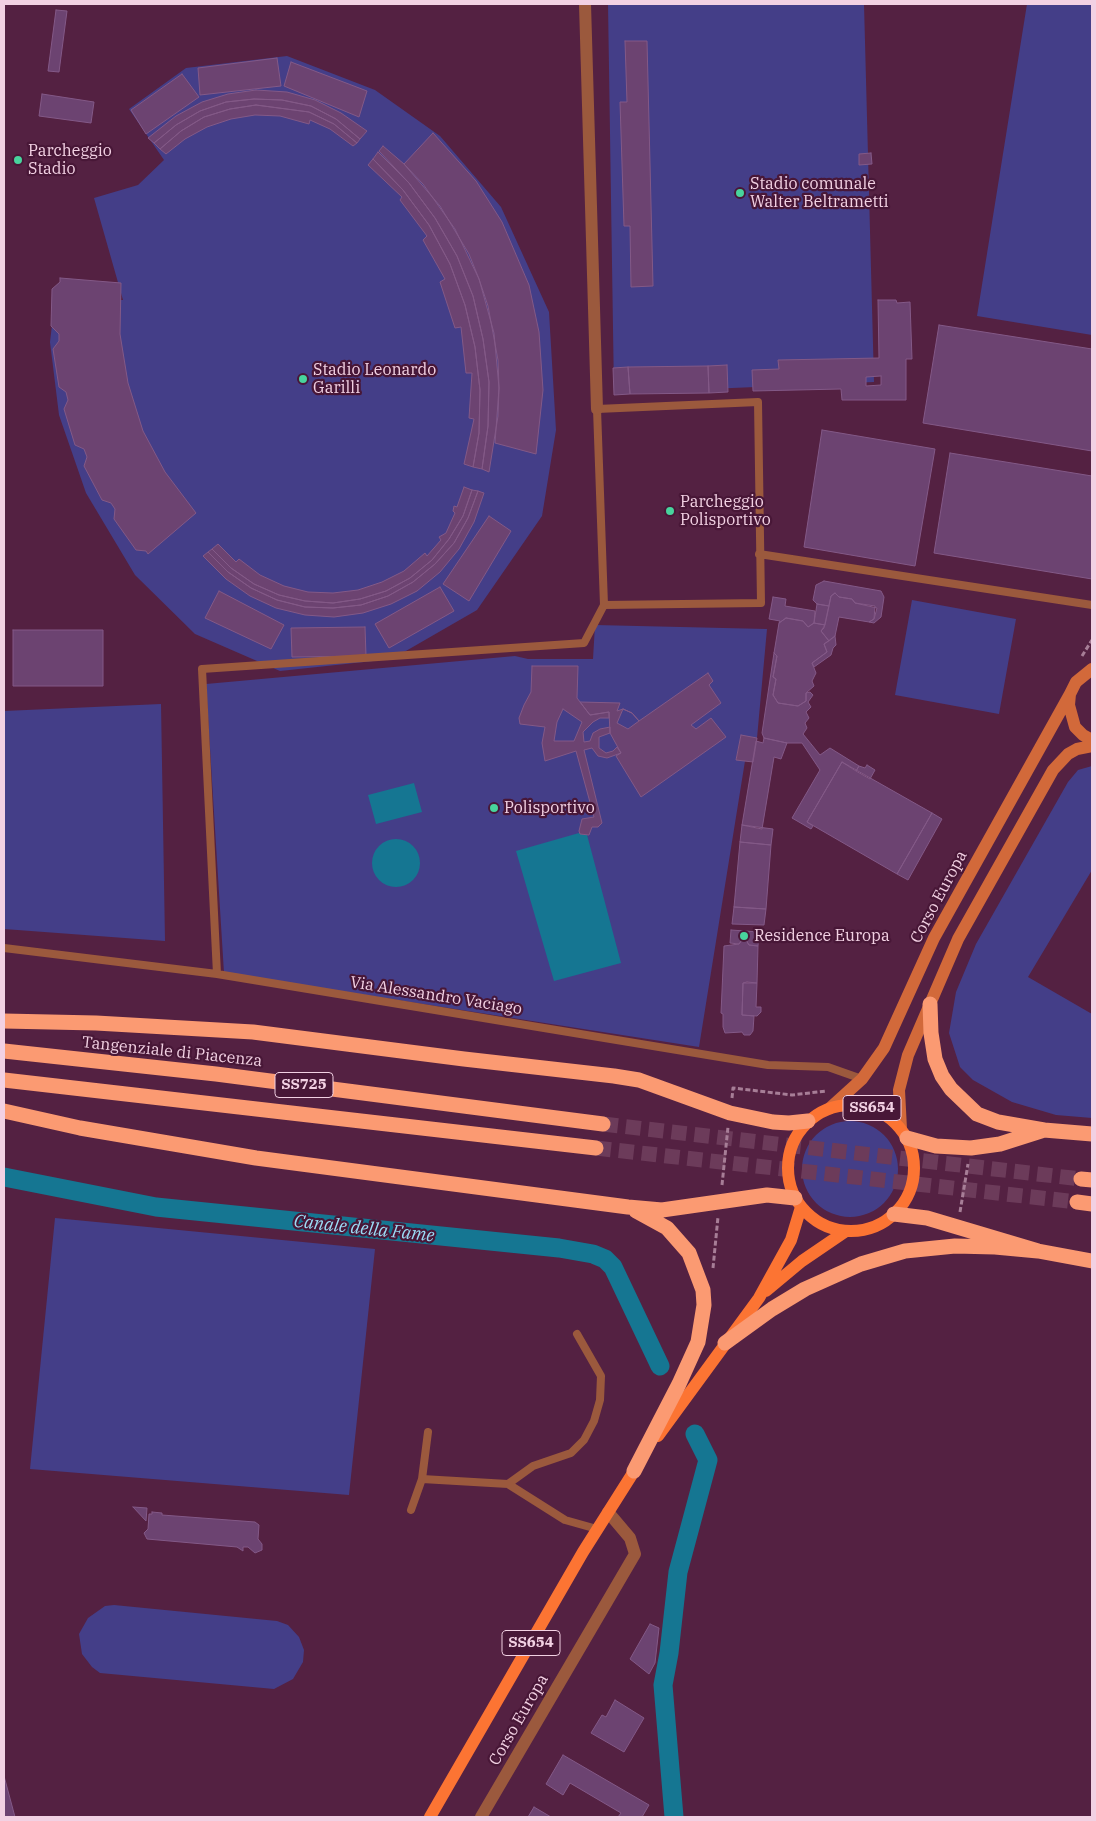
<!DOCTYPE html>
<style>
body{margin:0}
#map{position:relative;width:1096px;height:1821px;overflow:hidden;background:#542142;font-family:"IBM Plex Serif",serif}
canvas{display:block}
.frame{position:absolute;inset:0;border:5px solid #f2d1e3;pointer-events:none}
</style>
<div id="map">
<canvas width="1096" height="1821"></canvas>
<div class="frame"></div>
</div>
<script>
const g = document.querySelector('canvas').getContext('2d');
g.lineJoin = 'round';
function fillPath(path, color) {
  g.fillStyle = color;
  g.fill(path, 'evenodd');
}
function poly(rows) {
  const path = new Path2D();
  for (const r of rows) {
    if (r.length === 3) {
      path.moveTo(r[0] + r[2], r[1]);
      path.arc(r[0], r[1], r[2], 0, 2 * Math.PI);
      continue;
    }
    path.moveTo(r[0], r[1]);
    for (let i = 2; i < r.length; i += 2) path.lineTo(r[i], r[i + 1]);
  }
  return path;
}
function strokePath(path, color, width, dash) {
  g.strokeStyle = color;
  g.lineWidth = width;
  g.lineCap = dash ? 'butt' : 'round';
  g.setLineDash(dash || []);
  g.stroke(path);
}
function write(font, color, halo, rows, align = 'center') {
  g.font = font + ' "IBM Plex Serif",serif';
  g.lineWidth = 4.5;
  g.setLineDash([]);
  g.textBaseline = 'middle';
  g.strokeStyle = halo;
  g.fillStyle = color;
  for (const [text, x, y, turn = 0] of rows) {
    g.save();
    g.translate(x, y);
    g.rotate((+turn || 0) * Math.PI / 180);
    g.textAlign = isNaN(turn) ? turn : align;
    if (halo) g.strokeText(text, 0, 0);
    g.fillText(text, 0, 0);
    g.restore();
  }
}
fillPath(poly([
 [608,4,864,4,874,382,614,393],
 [1027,4,1092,4,1092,335,977,316],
 [287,56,375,90,440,136,501,207,549,312,556,430,542,516,477,610,392,659,280,671,195,634,135,575,86,493,59,415,50,342,55,299,123,300,94,198,138,185,164,160,129,109,186,68],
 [912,600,1016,619,999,714,895,695],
 [595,625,767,629,757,738,741,736,736,759,745,761,699,1047,224,973,206,684,515,656,528,659,593,659],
 [161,704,165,941,4,929,4,711],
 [1092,766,1092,870,1028,977,1092,1014,1092,1118,1056,1115,1012,1102,973,1080,960,1067,949,1033,956,992,976,944,1068,782,1078,770],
 [850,1169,48],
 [55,1218,375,1249,349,1495,30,1469],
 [114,1605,277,1621,288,1625,299,1637,304,1650,303,1662,293,1679,274,1689,100,1673,92,1667,82,1654,79,1634,88,1618,105,1606]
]), '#443e88');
fillPath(poly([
 [414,783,422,812,376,824,368,795],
 [586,831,621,963,554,981,516,851],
 [396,863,24]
]), '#157692');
strokePath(poly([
 [4,1177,156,1207,559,1248,593,1254,605,1259,613,1267,660,1366],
 [674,1817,663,1685,669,1653,678,1572,708,1460,695,1434]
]), '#157692', 19);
const building = poly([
 [56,10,67,11,59,72,48,71,56,10],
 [625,41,647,41,653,286,631,287,630,226,624,226,620,102,627,102,625,41],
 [277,58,281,86,200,95,198,68,277,58],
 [291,62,367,91,359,117,284,86,291,62],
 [182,74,199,97,146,134,131,110,182,74],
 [256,90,287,92,315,100,341,113,367,131,360,139,336,119,311,106,282,100,254,99,226,102,200,111,176,125,154,143,148,138,176,116,202,102,228,94,256,90],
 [42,94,94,102,91,123,39,116,42,94],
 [254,99,282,100,311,106,336,119,360,139,357,143,334,124,309,112,256,105,230,109,204,117,181,131,160,149,154,143,176,125,200,111,226,102,254,99],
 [256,105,309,112,334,124,357,143,353,146,330,129,310,120,309,124,280,116,255,115,231,119,207,127,185,139,166,154,160,149,181,131,204,117,230,109,256,105],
 [433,133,476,181,502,222,529,285,539,332,543,390,536,454,495,443,499,388,498,360,488,306,479,279,455,229,423,184,404,164,433,133],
 [383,146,404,164,440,206,469,254,479,279,494,333,499,388,498,416,489,472,482,469,488,426,489,382,483,339,473,296,457,256,435,218,409,183,379,151,383,146],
 [378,152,409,183,435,218,457,256,473,296,483,339,489,382,488,426,482,469,473,467,479,433,480,390,475,347,465,305,450,264,429,225,403,190,373,159,378,152],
 [871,153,872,164,859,165,859,154,871,153],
 [373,159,403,190,429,225,450,264,465,305,475,347,480,390,479,433,473,467,464,464,474,419,469,418,472,373,466,373,461,327,455,328,440,282,445,279,423,240,427,236,400,200,402,197,368,165,373,159],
 [60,278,121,283,120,334,128,383,143,431,165,472,196,513,148,554,146,551,136,550,114,519,115,509,111,503,102,500,84,466,87,457,84,449,75,445,64,409,68,400,66,392,59,387,53,349,59,341,59,334,51,326,52,289,60,282,60,278],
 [878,300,896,300,897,303,910,302,912,359,906,359,906,400,842,400,841,389,753,391,752,370,779,369,778,360,879,358,878,300],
 [881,376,881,385,866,386,866,377,881,376],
 [939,325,1092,349,1092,451,923,423,939,325],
 [727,365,728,392,709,393,708,366,727,365],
 [708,366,709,393,630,394,628,367,708,366],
 [628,367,630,394,614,395,613,368,628,367],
 [822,430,935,449,915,566,804,547,822,430],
 [950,453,1092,476,1092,579,934,553,950,453],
 [464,487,472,490,463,516,449,539,432,560,410,578,386,591,360,599,333,603,305,601,279,595,254,584,231,568,212,549,218,544,236,562,239,559,260,575,284,586,308,592,333,593,358,590,382,582,404,571,425,553,427,556,441,540,439,537,446,533,455,513,453,511,454,506,457,507,464,487],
 [472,490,478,491,468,518,454,543,435,564,413,582,388,596,361,605,333,608,305,607,277,600,251,588,228,572,208,552,212,549,231,568,254,584,279,595,305,601,333,603,360,599,386,591,410,578,432,560,449,539,463,516,472,490],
 [478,491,484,493,474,522,459,549,440,572,417,591,391,604,363,613,334,617,305,615,276,608,250,596,226,579,203,556,208,552,228,572,251,588,277,600,305,607,333,608,361,605,388,596,413,582,435,564,454,543,468,518,478,491],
 [489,516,511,531,469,601,443,584,489,516],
 [824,581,881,591,884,597,881,617,874,623,869,622,874,619,875,606,855,603,852,599,839,597,835,593,831,596,829,606,817,604,813,600,816,585,824,581],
 [440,587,454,611,389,648,375,624,440,587],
 [219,591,284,625,271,649,205,618,219,591],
 [835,593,839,597,852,599,855,603,877,608,874,619,869,622,839,617,835,636,829,641,821,631,824,628,831,596,835,593],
 [773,597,786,599,785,606,815,611,814,623,808,627,803,621,786,618,779,623,780,621,769,619,773,597],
 [817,604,829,606,825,625,814,623,817,604],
 [786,618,803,621,808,627,814,623,825,625,821,631,829,641,824,644,827,652,812,663,816,673,812,681,814,686,806,693,806,701,798,706,778,703,773,695,776,679,773,677,777,656,774,653,779,623,786,618],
 [365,627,366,656,292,657,291,628,365,627],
 [13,630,103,630,103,686,13,686,13,630],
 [835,636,836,645,833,648,831,655,814,667,812,663,827,652,824,644,835,636],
 [774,653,777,656,773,677,776,679,773,695,778,703,798,706,806,701,806,693,810,692,813,695,808,702,811,707,806,712,809,718,805,723,807,728,803,734,820,755,830,748,859,766,856,771,842,762,807,822,813,826,811,829,792,818,820,770,802,743,787,743,764,738,762,733,774,653],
 [532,666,578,666,577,698,590,715,609,712,609,718,600,718,593,722,583,732,584,742,590,741,593,733,600,729,610,727,610,733,599,737,599,748,606,753,613,751,617,747,621,753,607,758,598,756,592,748,584,750,602,823,598,827,592,827,589,835,580,834,579,831,582,819,594,817,576,751,545,761,542,743,545,727,520,724,519,718,524,705,531,692,532,666],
 [563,709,582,722,574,741,554,741,557,722,563,709],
 [708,673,713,681,709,685,721,703,691,725,696,729,711,718,726,737,641,797,616,756,621,753,610,733,609,712,590,715,580,702,620,703,617,711,623,709,632,713,639,721,708,673],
 [623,709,632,713,639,721,628,729,617,723,623,709],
 [741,735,757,738,753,762,736,760,741,735],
 [764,738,787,743,781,759,774,757,762,829,742,825,756,741,763,743,764,738],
 [842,762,932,813,897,874,807,822,842,762],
 [867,765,875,770,870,779,856,771,859,766,865,768,867,765],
 [932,813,942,819,908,880,897,874,932,813],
 [742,825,773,829,771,845,740,842,742,825],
 [740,842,771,845,766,909,734,907,740,842],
 [734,907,766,909,764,925,732,924,734,907],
 [731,930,759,932,758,946,749,945,746,940,742,940,739,944,730,943,731,930],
 [742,940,746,940,749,945,758,946,757,983,743,983,742,1015,754,1016,753,1031,750,1035,744,1035,742,1032,725,1033,723,1027,723,1014,721,1013,724,946,739,944,742,940],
 [747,982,757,983,756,1007,761,1007,761,1012,757,1016,742,1015,743,983,747,982],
 [133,1507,147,1508,146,1521,133,1507],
 [152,1512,162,1513,162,1515,255,1522,259,1525,258,1539,262,1544,262,1550,255,1553,248,1547,243,1547,243,1551,237,1547,147,1539,144,1533,148,1529,149,1514,152,1514,152,1512],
 [650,1624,659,1628,655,1663,649,1674,630,1659,650,1624],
 [615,1700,644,1718,624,1752,591,1733,602,1715,606,1717,615,1700],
 [563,1755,649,1805,642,1817,618,1817,621,1813,570,1783,563,1795,546,1784,563,1755],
 [4,1776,15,1817,4,1817,4,1776],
 [534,1807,551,1817,528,1817,534,1807]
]);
fillPath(building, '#6c4371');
strokePath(building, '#835987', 1);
strokePath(poly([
 [603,1124,1081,1179],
 [596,1148,1077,1202]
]), '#6c3b5a', 15, [15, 8]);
strokePath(poly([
 [1082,656,1092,640],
 [732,1098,733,1088,792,1095,826,1091],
 [722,1185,728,1127],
 [960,1212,968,1164],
 [713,1268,718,1217]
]), '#a77e97', 3, [5, 2.5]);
strokePath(poly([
 [758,402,761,603,604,605,597,409,758,402],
 [759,554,1092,605],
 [4,948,217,974,768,1065,828,1067,862,1079],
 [217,974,202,669,584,643,604,605],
 [422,1479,428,1432],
 [508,1484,533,1466,571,1453,584,1440,594,1421,600,1400,601,1376,577,1334],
 [411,1510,422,1479,508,1484,565,1520,597,1529]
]), '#9b593d', 8);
strokePath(poly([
 [585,4,597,409],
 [481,1817,635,1554,630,1538,608,1512]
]), '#9b593d', 12);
strokePath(poly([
 [1092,669,1076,682,1070,694,1069,705,1075,727,1083,735,1092,740],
 [830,1108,862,1079,884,1048,934,938,1070,694],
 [901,1129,899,1090,908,1055,958,939,1053,770,1068,754,1077,749,1092,746]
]), '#d2693a', 12);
strokePath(poly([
 [851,1168,63],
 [766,1291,802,1261,846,1231],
 [658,1436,759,1298,791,1240,801,1207],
 [430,1817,583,1552,638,1465]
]), '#fc7433', 12);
strokePath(poly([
 [930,1004,931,1033,935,1059,942,1076,951,1089,977,1114,998,1122,1044,1130],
 [4,1021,96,1023,253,1032,464,1059,614,1076,639,1080,730,1113,773,1122,789,1123,808,1121],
 [4,1051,216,1074,603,1124],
 [4,1080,596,1148],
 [4,1111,80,1128,256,1158,628,1207,662,1210,767,1195,795,1198],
 [907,1138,936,1146,971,1148,1000,1144,1044,1130,1092,1134],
 [1081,1179,1092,1180],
 [1077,1202,1092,1204],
 [894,1214,927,1218,1038,1251,1092,1261],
 [725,1343,772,1309,805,1289,861,1264,905,1251,955,1246,995,1247,1038,1251],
 [634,1471,679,1384,698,1342,704,1305,703,1290,689,1253,667,1228,636,1211]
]), '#fb9a72', 15);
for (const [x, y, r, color] of [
 [18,160,5,"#48d49d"],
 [740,193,5,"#48d49d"],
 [303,379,5,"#48d49d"],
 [670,511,5,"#48d49d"],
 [494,808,5,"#48d49d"],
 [744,936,5,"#48d49d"]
]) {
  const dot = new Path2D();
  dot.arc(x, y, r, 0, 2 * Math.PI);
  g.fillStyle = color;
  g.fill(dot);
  strokePath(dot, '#481737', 2);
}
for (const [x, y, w] of [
 [304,1085,58],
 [872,1108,58],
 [531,1643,58]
]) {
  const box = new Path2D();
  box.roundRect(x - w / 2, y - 12.5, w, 25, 4);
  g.fillStyle = '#481737';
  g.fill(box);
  strokePath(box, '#f2d1e3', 1);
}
write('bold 15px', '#f2d1e3', null, [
 ["SS725",304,1085],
 ["SS654",872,1108],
 ["SS654",531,1643]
]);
write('16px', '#f2d1e3', '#481737', [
 ["Parcheggio",28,151],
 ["Stadio",28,169],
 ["Stadio comunale",750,184],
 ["Walter Beltrametti",750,202],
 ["Stadio Leonardo",313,370],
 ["Garilli",313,388],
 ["Parcheggio",680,502],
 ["Polisportivo",680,520],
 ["Polisportivo",504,808],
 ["Residence Europa",754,936]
], 'left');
write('16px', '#f2d1e3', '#481737', [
 ["Corso Europa",939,897,-62],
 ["Via Alessandro Vaciago",436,996,9],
 ["Tangenziale di Piacenza",172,1052,6],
 ["Corso Europa",519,1720,-60]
]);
write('italic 18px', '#9bdcf5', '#481737', [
 ["Canale della Fame",364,1229,6]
]);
</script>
